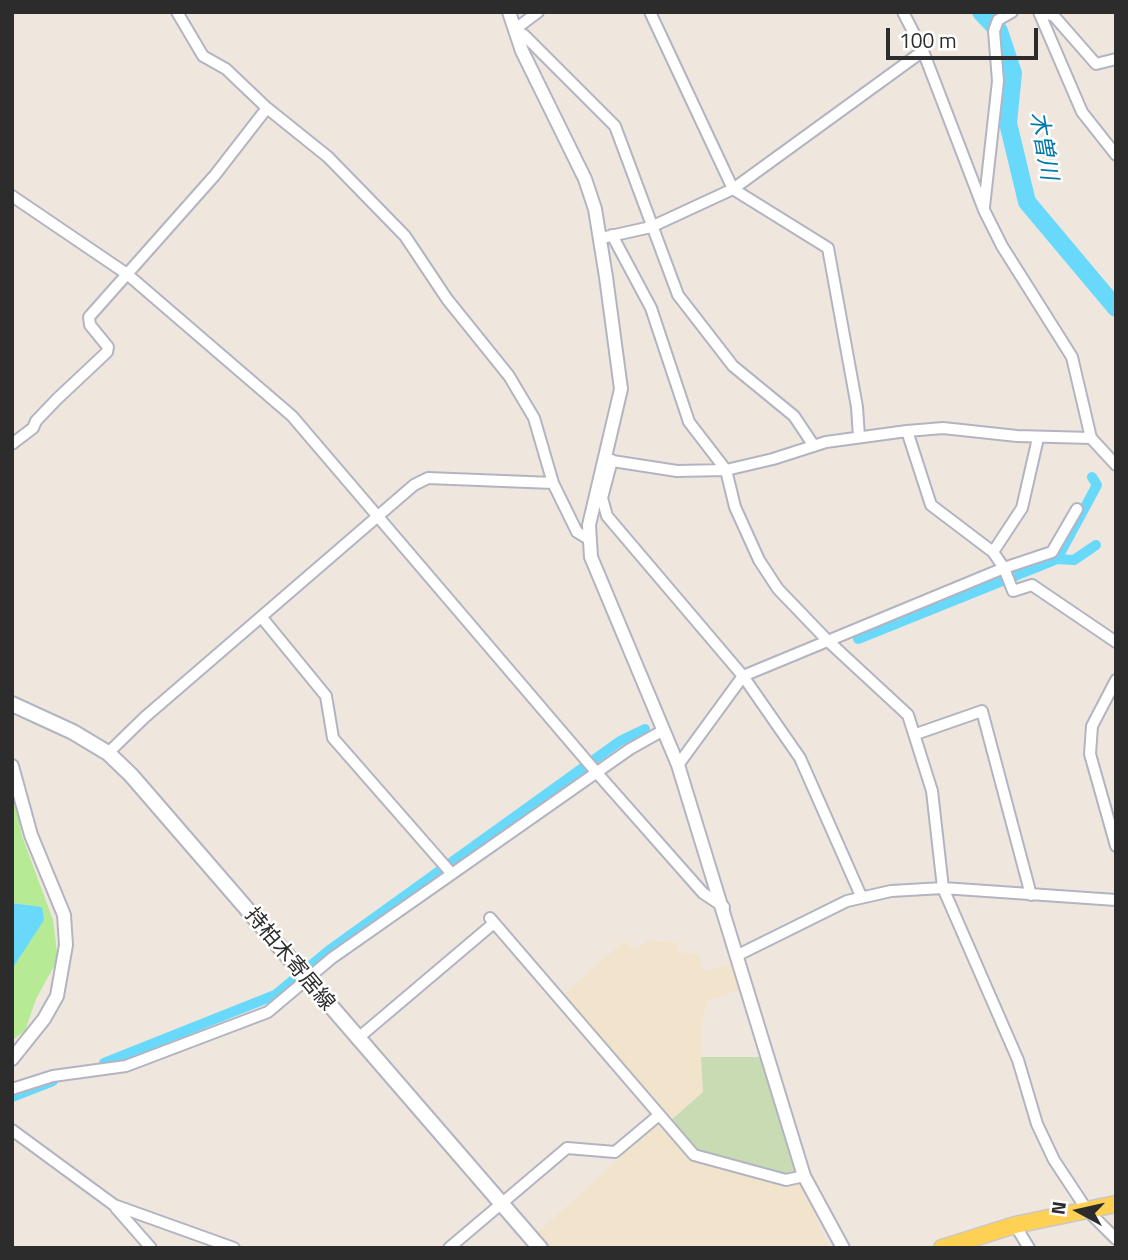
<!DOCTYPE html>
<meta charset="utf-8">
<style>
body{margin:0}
#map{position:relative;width:1128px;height:1260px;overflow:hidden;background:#efe7de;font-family:"Titillium Web",sans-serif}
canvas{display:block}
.frame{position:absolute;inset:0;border:14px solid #2c2c2c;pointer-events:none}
.north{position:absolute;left:1044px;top:1176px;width:70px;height:70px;-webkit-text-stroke:5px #fff;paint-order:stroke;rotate:278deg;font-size:19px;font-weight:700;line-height:28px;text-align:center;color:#2c2c2c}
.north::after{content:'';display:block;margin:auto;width:24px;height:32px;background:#2c2c2c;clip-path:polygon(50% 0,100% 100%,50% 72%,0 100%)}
.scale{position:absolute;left:886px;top:28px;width:152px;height:32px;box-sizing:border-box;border:4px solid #2c2c2c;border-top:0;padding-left:9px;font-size:21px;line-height:24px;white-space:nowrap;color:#2c2c2c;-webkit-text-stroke:5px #fff;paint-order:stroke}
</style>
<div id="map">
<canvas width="1128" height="1260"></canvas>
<div class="frame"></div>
<div class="north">N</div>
<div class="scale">100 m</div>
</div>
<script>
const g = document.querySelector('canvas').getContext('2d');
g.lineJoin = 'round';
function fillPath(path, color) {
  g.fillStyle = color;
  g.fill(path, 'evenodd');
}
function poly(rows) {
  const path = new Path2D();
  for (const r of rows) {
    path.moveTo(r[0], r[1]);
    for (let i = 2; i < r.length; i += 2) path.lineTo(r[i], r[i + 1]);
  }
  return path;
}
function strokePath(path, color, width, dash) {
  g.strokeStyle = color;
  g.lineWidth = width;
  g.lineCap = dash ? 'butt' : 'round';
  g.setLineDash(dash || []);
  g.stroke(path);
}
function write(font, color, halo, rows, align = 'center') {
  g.font = font + ' "Titillium Web","Noto Sans JP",sans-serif';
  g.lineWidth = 5;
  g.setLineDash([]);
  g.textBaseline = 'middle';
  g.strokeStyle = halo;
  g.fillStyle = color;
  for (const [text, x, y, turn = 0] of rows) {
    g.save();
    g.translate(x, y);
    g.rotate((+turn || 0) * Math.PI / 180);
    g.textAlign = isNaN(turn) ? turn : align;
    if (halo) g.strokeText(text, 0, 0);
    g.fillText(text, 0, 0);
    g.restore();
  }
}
fillPath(poly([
 [648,940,677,943,677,952,698,954,704,971,730,964,739,990,707,1001,701,1028,703,1092,670,1121,563,995,624,941,635,950],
 [659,1122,800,1180,829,1248,549,1248,536,1234]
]), '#f2e4cc');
fillPath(poly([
 [12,782,22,836,53,920,58,959,36,999,25,1031,12,1040,12,969,41,907,12,903]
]), '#b6ea95');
fillPath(poly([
 [701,1057,762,1057,796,1173,786,1176,698,1154,670,1121,703,1092]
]), '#c8dbb3');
fillPath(poly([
 [12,903,42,907,44,920,12,969]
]), '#68d9fa');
strokePath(poly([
 [1057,559,1097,485,1092,477],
 [858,639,1057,559,1074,560,1096,545],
 [104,1063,275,995,328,951,620,741,645,729],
 [12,1097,53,1081]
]), '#68d9fa', 10);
strokePath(poly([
 [981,12,999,31,1013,73,1008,123,1027,202,1116,308]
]), '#68d9fa', 18);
const minor = poly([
 [177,12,203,56,226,69,267,108,328,157,405,236,447,299,509,376,534,418,553,483,577,532,587,538],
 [538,12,514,30,524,35,615,126,678,295,733,366,794,416,814,446],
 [650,12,733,189,828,248,857,407,859,437],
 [903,12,923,51,984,210,1002,246,1072,357,1091,438,1116,465],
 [1039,12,1082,112,1116,155],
 [1042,12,1054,16,1096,64,1116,59],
 [12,196,127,274,292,416,597,773,703,893,724,907],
 [984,207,998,81,994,31,998,20,1012,12],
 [612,235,651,308,689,422,726,470,735,507,759,560,778,589,827,640,908,715,932,791,943,888,1018,1060,1037,1124,1054,1160,1087,1210,1116,1239],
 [606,237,651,227,733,189,923,51],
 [907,431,943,428,1017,436,1091,438],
 [12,444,33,428,36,421,57,399,107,352,108,347,90,325,89,317,215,175,267,108],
 [606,460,677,471,726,470,773,459,826,442,907,431,931,505,993,552,1004,568,1013,591,1032,585,1116,642],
 [612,460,602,498,607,516,743,676,800,758,861,896],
 [993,552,1022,508,1038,438],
 [263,619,326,696,333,738,452,874],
 [1116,680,1092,726,1090,754,1116,846],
 [916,734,982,711,1031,895],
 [108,753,145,717,414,485,428,478,553,483],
 [678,765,743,676,1004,568,1052,552,1077,509],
 [490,918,694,1155,786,1180,804,1176],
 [738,955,847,901,891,891,943,888,1116,900],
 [357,1039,494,923],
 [12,1089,53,1076,126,1066,268,1012,332,958,630,749,662,731],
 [12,1130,114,1205,234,1248],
 [116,1208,151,1248],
 [1015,1225,1029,1248],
 [449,1248,567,1148,615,1152,659,1115]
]);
const tertiary = poly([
 [509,12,522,51,585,179,595,209,606,277,621,389,589,525,591,557,678,765,804,1176,843,1248],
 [12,766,31,835,64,915,66,945,57,996,44,1019,12,1059]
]);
const secondary = poly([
 [12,704,73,732,108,753,131,775,540,1248]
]);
const primary = poly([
 [942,1248,1015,1225,1116,1204]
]);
strokePath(minor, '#b2b5c1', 14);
strokePath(tertiary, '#b2b5c1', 16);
strokePath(secondary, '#b2b5c1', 18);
strokePath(primary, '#c8c8c8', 19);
strokePath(minor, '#fff', 10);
strokePath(tertiary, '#fff', 12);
strokePath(secondary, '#fff', 14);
strokePath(primary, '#fed054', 16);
write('21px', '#2c2c2c', '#fff', [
 ["持柏木寄居線",289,960,50]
]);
write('italic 23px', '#0178ac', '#fff', [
 ["木曽川",1042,146,80]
]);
</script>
